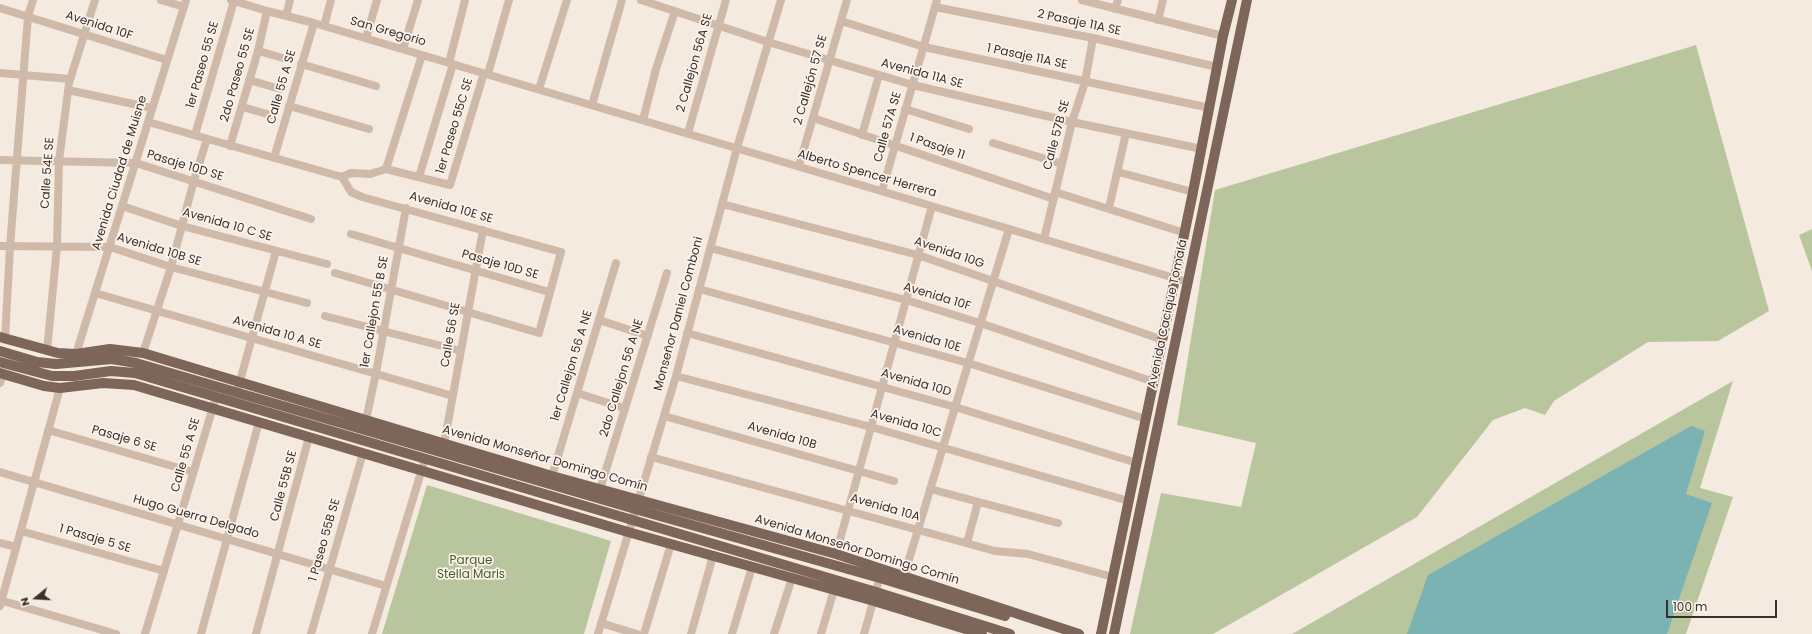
<!DOCTYPE html>
<meta charset="utf-8">
<style>
body{margin:0}
#map{position:relative;width:1812px;height:634px;overflow:hidden;background:#f5eadf;font-family:Poppins,sans-serif}
canvas{display:block}
.north{position:absolute;left:16px;top:578px;width:40px;height:40px;-webkit-text-stroke:3px #fcf4ec;paint-order:stroke;rotate:252deg;font-size:11px;font-weight:700;line-height:16px;text-align:center;color:#3b2f2a}
.north::after{content:'';display:block;margin:auto;width:14px;height:18px;background:#3b2f2a;clip-path:polygon(50% 0,100% 100%,50% 72%,0 100%)}
.scale{position:absolute;left:1666px;top:600px;width:111px;height:18px;box-sizing:border-box;border:2px solid #3b2f2a;border-top:0;padding-left:5px;font-size:12px;line-height:14px;white-space:nowrap;color:#3b2f2a;-webkit-text-stroke:3px #fcf4ec;paint-order:stroke}
</style>
<div id="map">
<canvas width="1812" height="634"></canvas>
<div class="north">N</div>
<div class="scale">100 m</div>
</div>
<script>
const g = document.querySelector('canvas').getContext('2d');
g.lineJoin = 'round';
function fillPath(path, color) {
  g.fillStyle = color;
  g.fill(path, 'evenodd');
}
function poly(rows) {
  const path = new Path2D();
  for (const r of rows) {
    path.moveTo(r[0], r[1]);
    for (let i = 2; i < r.length; i += 2) path.lineTo(r[i], r[i + 1]);
  }
  return path;
}
function strokePath(path, color, width, dash) {
  g.strokeStyle = color;
  g.lineWidth = width;
  g.lineCap = dash ? 'butt' : 'round';
  g.setLineDash(dash || []);
  g.stroke(path);
}
function write(font, color, halo, rows, align = 'center') {
  g.font = font + ' Poppins,sans-serif';
  g.lineWidth = 3.5;
  g.setLineDash([]);
  g.textBaseline = 'middle';
  g.strokeStyle = halo;
  g.fillStyle = color;
  for (const [text, x, y, turn = 0] of rows) {
    g.save();
    g.translate(x, y);
    g.rotate((+turn || 0) * Math.PI / 180);
    g.textAlign = isNaN(turn) ? turn : align;
    if (halo) g.strokeText(text, 0, 0);
    g.fillText(text, 0, 0);
    g.restore();
  }
}
fillPath(poly([
 [1696,45,1769,311,1718,341,1648,342,1554,401,1545,415,1525,408,1493,420,1417,517,1213,634,1130,634,1161,493,1241,507,1256,443,1177,425,1215,190],
 [1812,229,1812,271,1799,235],
 [1733,381,1700,488,1733,497,1686,634,1292,634],
 [427,485,611,541,584,634,382,634]
]), '#b9c69d');
fillPath(poly([
 [1691,426,1705,431,1686,494,1712,503,1667,634,1407,634,1428,575]
]), '#7bb3b5');
strokePath(poly([
 [161,0,184,7],
 [231,0,267,11,314,23,1188,282],
 [641,0,768,42,913,85,1072,122,1202,149],
 [1082,0,1223,36],
 [935,7,1093,38,1217,67],
 [0,8,167,60],
 [1115,9,1118,0],
 [286,16,290,0],
 [1158,20,1163,0],
 [841,21,924,47,1210,108],
 [324,26,331,0],
 [366,38,377,0],
 [403,49,418,0],
 [258,51,283,58],
 [449,63,465,0],
 [301,64,376,86],
 [0,73,70,79],
 [488,74,509,0],
 [249,80,280,89],
 [539,89,567,0],
 [68,90,152,108],
 [592,105,622,0],
 [289,106,369,129],
 [242,107,271,115],
 [905,109,969,129],
 [813,118,1054,199],
 [643,120,656,69,675,11],
 [148,122,342,177,351,173,370,174,386,169,450,185,484,73],
 [688,133,726,0],
 [195,135,234,1],
 [862,135,879,75],
 [993,143,1062,164],
 [230,146,258,51,267,11],
 [274,158,314,23],
 [0,160,136,163,311,219],
 [799,166,847,0],
 [386,169,422,55],
 [1118,172,1193,192],
 [419,177,453,64],
 [882,191,937,0],
 [1055,192,1185,233],
 [722,204,918,255,1163,340],
 [122,206,182,226,327,264],
 [1109,208,1126,133],
 [351,234,549,292],
 [1044,239,1072,122,1085,82,1093,38],
 [0,246,110,247,171,267,307,303],
 [710,248,906,300,980,323,1154,382],
 [335,273,539,333,561,252,362,197,351,192,342,177],
 [699,289,968,363,1146,419],
 [95,293,453,396],
 [325,316,461,351],
 [599,320,648,336],
 [687,333,955,407,1137,463],
 [5,339,10,247,28,16,33,0],
 [47,351,57,246,59,161,69,83,95,0],
 [143,353,171,267,194,180,207,139],
 [76,354,186,0],
 [676,376,871,427,1129,501],
 [0,383,3,374],
 [238,388,276,251],
 [577,393,624,408],
 [664,416,894,481],
 [366,420,376,373,406,208],
 [48,430,193,472],
 [444,444,483,230],
 [651,457,995,551,1028,554,1113,577],
 [0,472,386,586],
 [552,476,616,263],
 [600,489,667,273],
 [930,489,1058,523],
 [21,531,164,571],
 [0,543,16,547],
 [967,543,978,502],
 [836,554,932,206],
 [904,576,1009,229],
 [0,600,116,634],
 [0,606,60,388],
 [601,623,637,634],
 [145,634,216,397],
 [201,634,259,422],
 [256,634,309,437],
 [311,634,363,453],
 [372,634,425,459],
 [598,634,676,376,737,148,781,0],
 [644,634,671,544],
 [691,634,713,556],
 [732,634,752,567],
 [774,634,792,578],
 [821,634,834,590],
 [864,634,881,573]
]), '#cfbaa9', 8);
strokePath(poly([
 [0,337,58,353,76,354,110,349,143,353,552,476,836,554,1079,634],
 [0,351,37,362,56,364,112,359,136,363,635,509,880,578,1005,616],
 [0,362,52,376,74,376,111,371,135,373,876,592,1010,634],
 [0,373,44,386,60,388,103,383,134,385,628,532,874,601,982,634],
 [1101,634,1193,192,1223,36,1232,0],
 [1114,634,1247,0]
]), '#7e6559', 10);
write('12px', '#3b2f2a', '#fcf4ec', [
 ["2 Pasaje 11A SE",1079,23,12],
 ["Avenida 10F",99,26,18],
 ["San Gregorio",388,32,16],
 ["1 Pasaje 11A SE",1027,57,12],
 ["2 Callejon 56A SE",695,63,-74],
 ["1er Paseo 55 SE",203,65,-74],
 ["Avenida 11A SE",922,74,15],
 ["2do Paseo 55 SE",238,75,-74],
 ["2 Callejón 57 SE",811,80,-74],
 ["Calle 55 A SE",282,87,-74],
 ["1er Paseo 55C SE",455,126,-73],
 ["Calle 57A SE",888,127,-74],
 ["Calle 57B SE",1057,135,-75],
 ["1 Pasaje 11",937,147,19],
 ["Pasaje 10D SE",185,166,17],
 ["Calle 54E SE",48,173,-86],
 ["Avenida Ciudad de Muisne",120,173,-73],
 ["Alberto Spencer Herrera",867,174,16],
 ["Avenida 10E SE",451,208,16],
 ["Avenida 10 C SE",227,225,16],
 ["Avenida 10B SE",159,250,17],
 ["Avenida 10G",949,253,19],
 ["Pasaje 10D SE",500,265,16],
 ["Avenida 10F",937,297,17],
 ["1er Callejon 55 B SE",375,312,-80],
 ["Monseñor Daniel Comboni",679,314,-75],
 ["Avenida Cacique Tomalá",1168,314,-78],
 ["Avenida 10 A SE",277,333,16],
 ["Calle 56 SE",451,335,-80],
 ["Avenida 10E",927,339,16],
 ["1er Callejon 56 A NE",572,366,-73],
 ["2do Callejon 56 A NE",622,378,-73],
 ["Avenida 10D",916,383,16],
 ["Avenida 10C",906,424,16],
 ["Avenida 10B",782,436,16],
 ["Pasaje 6 SE",124,439,16],
 ["Calle 55 A SE",186,455,-74],
 ["Avenida Monseñor Domingo Comín",545,459,16],
 ["Calle 55B SE",284,486,-75],
 ["Avenida 10A",885,508,16],
 ["Hugo Guerra Delgado",196,517,16],
 ["1 Pasaje 5 SE",95,539,16],
 ["1 Paseo 55B SE",325,540,-74],
 ["Avenida Monseñor Domingo Comín",857,550,17]
]);
write('12px', '#4b5c2b', '#fcf4ec', [
 ["Parque",471,561],
 ["Stella Maris",471,575]
]);
</script>
